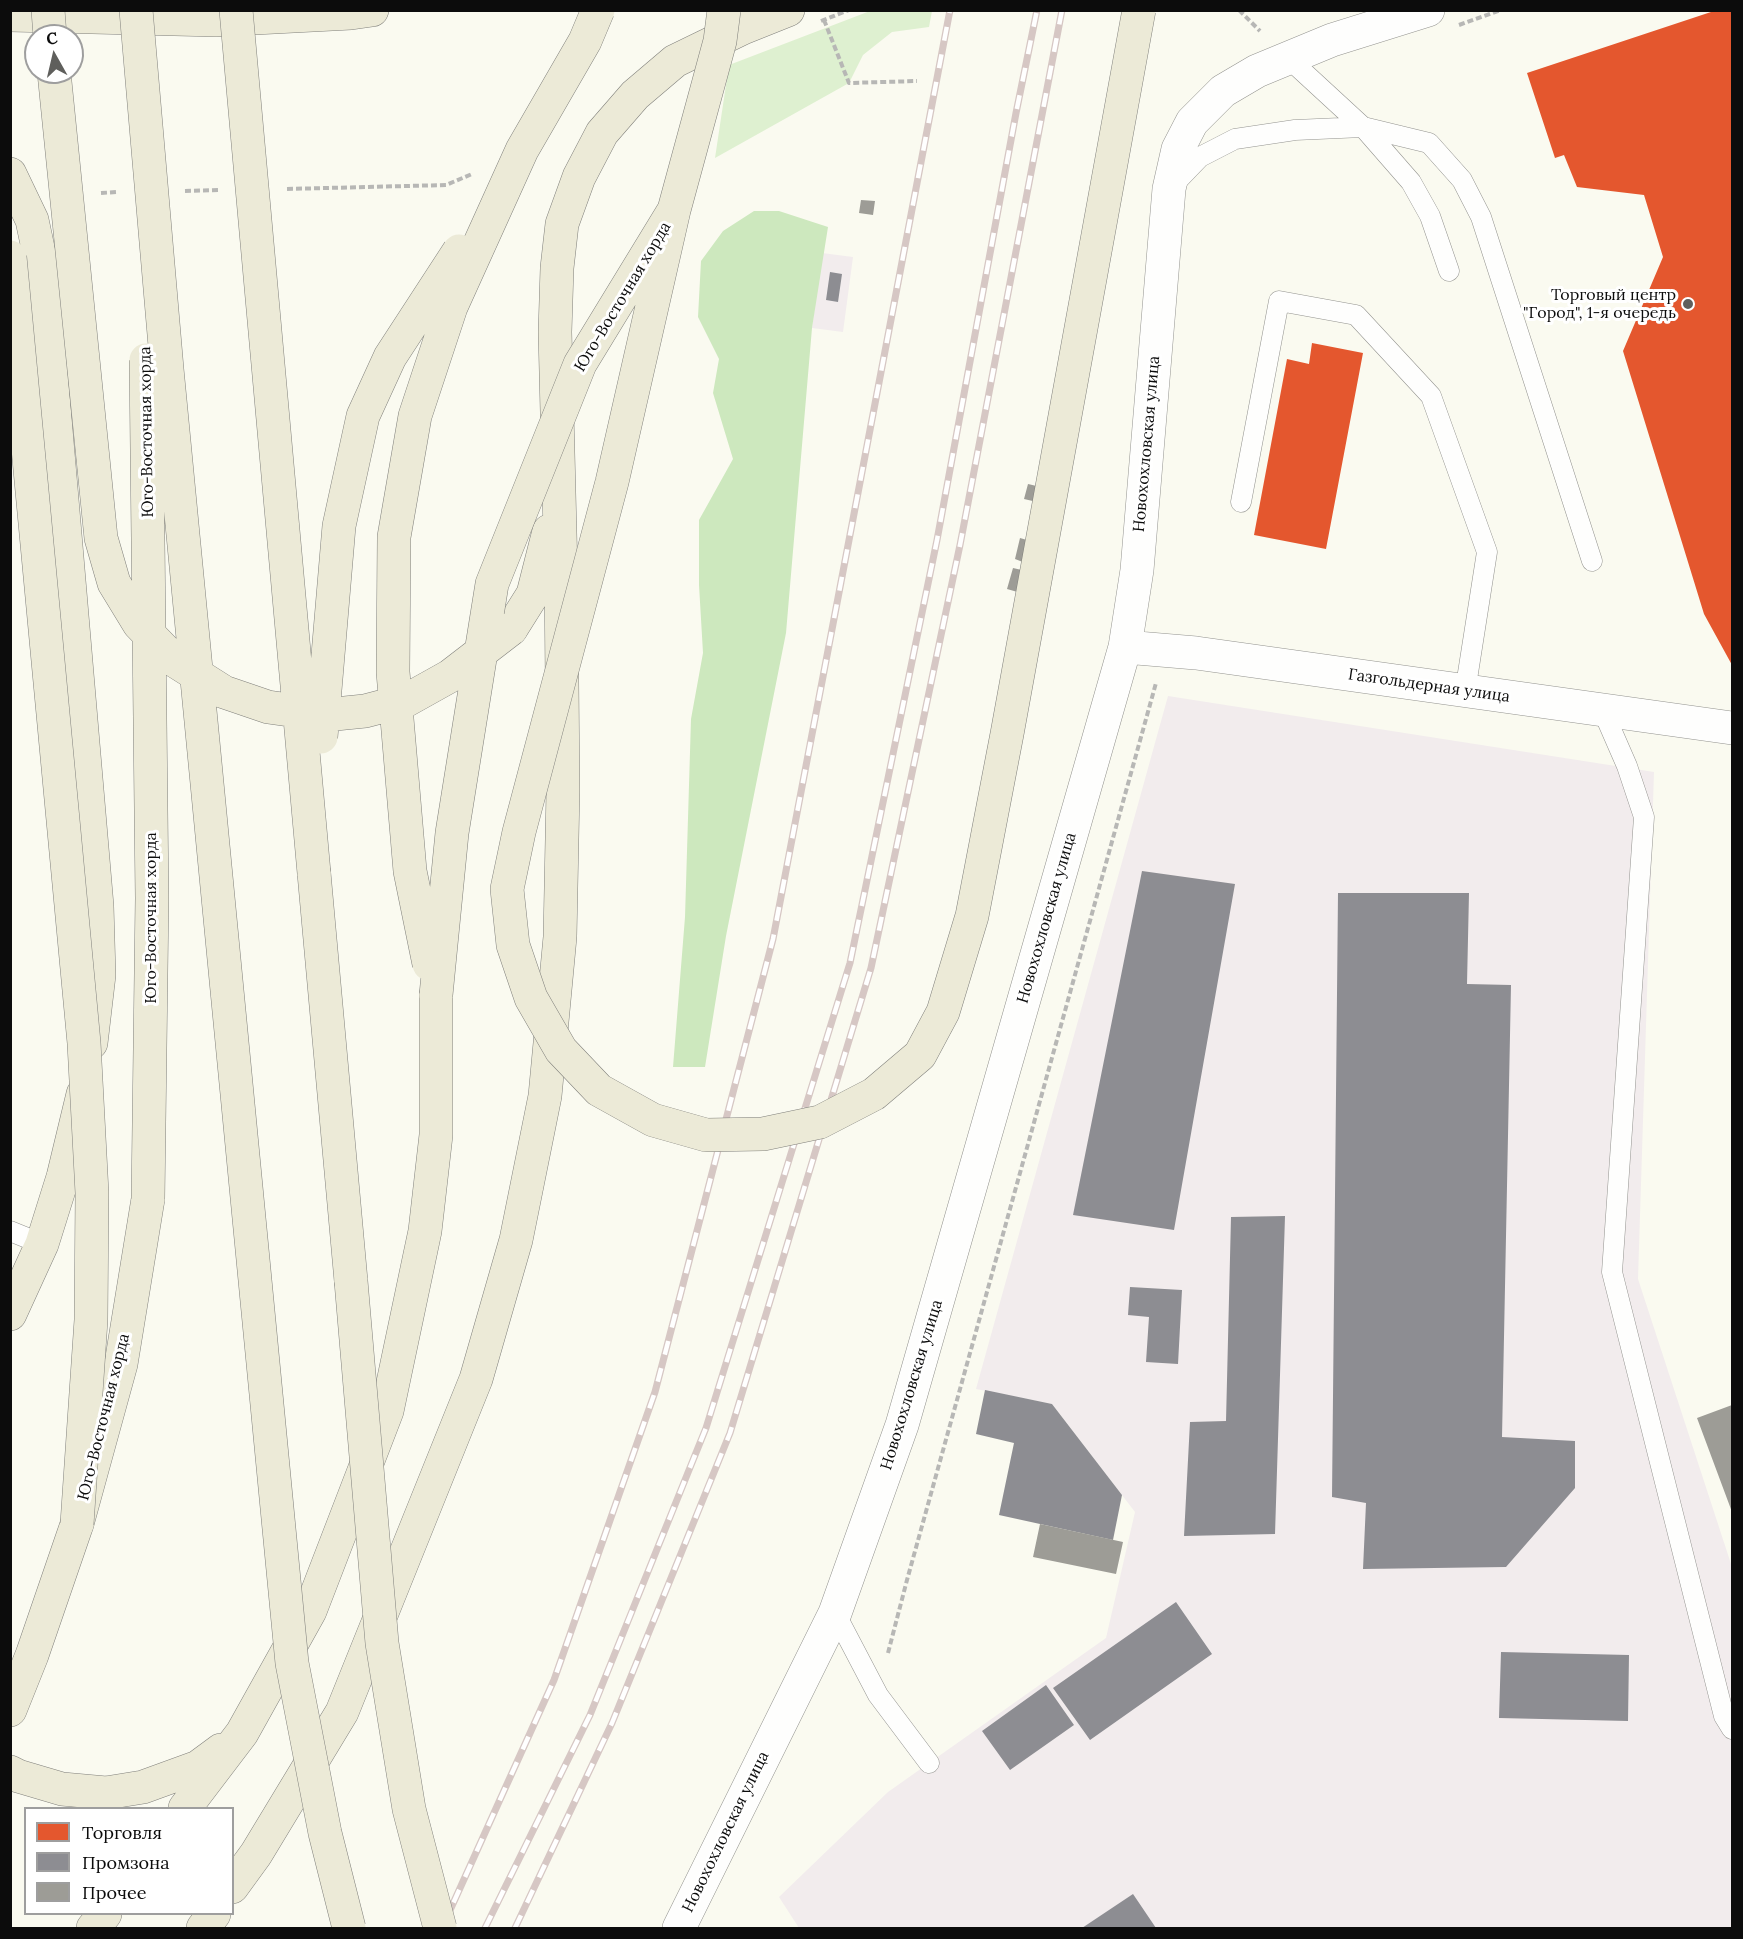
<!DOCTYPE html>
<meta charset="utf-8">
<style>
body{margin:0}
#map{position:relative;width:1743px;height:1939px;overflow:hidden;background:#fafaf0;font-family:Lora,serif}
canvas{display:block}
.frame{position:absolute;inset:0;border:12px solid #0c0c0c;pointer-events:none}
.legend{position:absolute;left:24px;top:1807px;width:210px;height:108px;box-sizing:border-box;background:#fff;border:2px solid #9e9e9e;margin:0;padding:8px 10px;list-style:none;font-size:18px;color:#0c0c0c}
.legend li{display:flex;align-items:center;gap:12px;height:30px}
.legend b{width:30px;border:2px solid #9e9e9e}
.north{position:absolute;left:24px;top:24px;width:60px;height:60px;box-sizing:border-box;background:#fff;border:2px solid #9e9e9e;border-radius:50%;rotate:352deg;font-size:16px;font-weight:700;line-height:24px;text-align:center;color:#0c0c0c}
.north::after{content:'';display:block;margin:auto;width:21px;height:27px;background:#5f5f5c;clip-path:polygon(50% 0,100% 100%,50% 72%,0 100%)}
</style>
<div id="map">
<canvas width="1743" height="1939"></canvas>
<div class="frame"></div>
<ul class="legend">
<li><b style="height:16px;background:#e4572e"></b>Торговля</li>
<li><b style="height:16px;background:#8d8d92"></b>Промзона</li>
<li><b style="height:16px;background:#9d9c96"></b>Прочее</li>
</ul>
<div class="north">С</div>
</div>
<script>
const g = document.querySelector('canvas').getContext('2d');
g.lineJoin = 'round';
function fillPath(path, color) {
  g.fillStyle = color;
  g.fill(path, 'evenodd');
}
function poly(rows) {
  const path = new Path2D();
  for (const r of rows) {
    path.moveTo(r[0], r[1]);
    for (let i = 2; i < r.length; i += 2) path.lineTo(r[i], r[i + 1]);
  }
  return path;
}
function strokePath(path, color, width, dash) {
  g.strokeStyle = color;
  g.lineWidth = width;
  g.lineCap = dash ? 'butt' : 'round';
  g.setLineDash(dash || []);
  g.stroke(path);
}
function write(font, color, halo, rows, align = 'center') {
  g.font = font + ' Lora,serif';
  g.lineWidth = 6;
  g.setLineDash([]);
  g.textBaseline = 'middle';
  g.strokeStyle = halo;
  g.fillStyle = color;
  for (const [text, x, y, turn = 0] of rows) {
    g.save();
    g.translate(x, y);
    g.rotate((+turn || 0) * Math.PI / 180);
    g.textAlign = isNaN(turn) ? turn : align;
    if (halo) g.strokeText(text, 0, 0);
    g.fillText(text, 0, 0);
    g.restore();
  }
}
fillPath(poly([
 [822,253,853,257,843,332,812,328],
 [1168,696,1654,772,1638,1279,1732,1567,1732,1928,799,1928,779,1897,888,1792,1106,1638,1135,1512,1052,1404,976,1389]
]), '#f2eced');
fillPath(poly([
 [870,11,932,11,929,27,892,32,863,55,849,83,715,158,729,65]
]), '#def0d0');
fillPath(poly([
 [754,211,779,211,828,227,812,328,786,633,726,936,705,1067,673,1067,685,917,691,719,703,653,699,585,699,520,733,459,713,393,719,359,698,317,701,261,723,231]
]), '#cde8be');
fillPath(poly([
 [1717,10,1732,10,1732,665,1704,614,1623,351,1663,257,1644,195,1577,187,1564,155,1555,158,1527,73],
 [1312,343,1363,353,1326,549,1254,535,1287,359,1309,364]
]), '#e4572e');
fillPath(poly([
 [830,272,842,274,838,302,826,300],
 [1142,871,1235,884,1174,1230,1073,1215],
 [1338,893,1469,893,1467,984,1511,985,1502,1437,1575,1441,1575,1488,1506,1567,1363,1569,1366,1503,1332,1497],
 [1285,1216,1275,1534,1184,1536,1190,1422,1226,1421,1231,1217],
 [1130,1287,1182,1290,1178,1364,1146,1362,1149,1317,1128,1315],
 [985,1390,1052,1404,1122,1495,1113,1540,999,1515,1014,1443,976,1434],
 [1176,1602,1212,1654,1090,1740,1053,1688],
 [1501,1652,1629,1655,1628,1721,1499,1718],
 [1046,1685,1074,1725,1010,1770,982,1731],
 [1133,1894,1156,1928,1082,1928]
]), '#8d8d92');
fillPath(poly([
 [861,200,875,201,873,215,859,213],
 [1028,484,1041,487,1037,502,1024,499],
 [1020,538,1034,542,1028,564,1015,559],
 [1013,568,1026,571,1021,593,1007,589],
 [1732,1405,1732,1512,1697,1418],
 [1040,1524,1123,1542,1116,1574,1033,1557]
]), '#9d9c96');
const service = poly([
 [1287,57,1363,127,1429,143,1462,180,1481,217,1592,561],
 [1174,184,1200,157,1235,139,1295,130,1363,127,1411,182,1430,216,1449,271],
 [1241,502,1279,301,1356,315,1431,396,1487,552,1465,692],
 [1603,711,1627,766,1644,817,1612,1272,1724,1716,1732,1729],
 [10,1231,42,1244],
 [835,1613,878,1695,929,1763]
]);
const tertiary = poly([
 [1125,647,1196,653,1732,728],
 [679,1928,835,1613,902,1425,1125,647,1137,570,1169,189,1178,149,1192,122,1223,91,1257,71,1332,40,1428,10]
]);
const primary = poly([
 [10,15,216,20,351,13,372,10],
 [10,174,32,220,42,267,97,906,99,975,91,1043],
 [511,629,533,594,549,531],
 [314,873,351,1281],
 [10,1314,42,1244,63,1177,83,1094],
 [10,1710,32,1655,77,1524,121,1364,148,1199],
 [10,1772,18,1776,62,1789,106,1793,143,1787,198,1767,221,1750],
 [185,1808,242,1733,310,1611,387,1411,425,1231,436,1135,436,995],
 [232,1887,256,1854,342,1712,476,1379,516,1240,545,1096,560,937,563,790,561,572,555,332,557,268,562,224,579,177,602,133,635,95,675,61,743,28,788,10],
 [93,1928,105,1914],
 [203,1928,214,1914]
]);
strokePath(service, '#93938f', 21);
strokePath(tertiary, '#93938f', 34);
strokePath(primary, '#80807c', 34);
strokePath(poly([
 [1239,10,1260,31],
 [824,20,849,83,917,81],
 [821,21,849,10],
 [1459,25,1501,10],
 [287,189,446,185,472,174],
 [185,191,219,190],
 [101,193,117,192],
 [888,1653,907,1580,1156,683]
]), '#b7b7b5', 4, [6, 3]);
strokePath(service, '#fefefd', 20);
strokePath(tertiary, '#fefefd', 33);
strokePath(primary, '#ecead7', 33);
const rail = poly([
 [442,1928,554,1680,655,1392,773,939,950,10],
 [485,1928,590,1715,706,1428,850,963,937,540,1016,113,1037,10],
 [515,1928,612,1723,730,1433,871,968,960,545,1062,10]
]);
strokePath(rail, '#d6c7c4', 7);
strokePath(rail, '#fff', 4.5, [14]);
const primaryBridge = poly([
 [48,10,50,36],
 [136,10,167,369,292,1663,325,1833,349,1928],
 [236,10,314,873],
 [54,72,101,538,114,583,139,624,175,661,224,692,268,707,325,715,365,711,407,700,450,676,511,629],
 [674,210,612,482,519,832,507,889,513,945,531,998,561,1050,599,1090,653,1120,706,1135,763,1134,820,1122,874,1094,920,1055,943,1012,972,916,1007,734,1139,10],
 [10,257,84,1043,92,1193,91,1320,77,1524],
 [146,360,152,898,148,1199],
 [321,737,339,526,363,416,390,357,459,251],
 [429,964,410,871,393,672,394,537,415,416,451,307,522,150,585,41,598,10],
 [436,995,452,833,492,584,580,364,674,210,720,41,724,10],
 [351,1281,382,1643,409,1809,440,1928]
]);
strokePath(primaryBridge, '#80807c', 34, []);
strokePath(primaryBridge, '#ecead7', 33);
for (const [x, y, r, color] of [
 [1688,304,6,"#5f5f5c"]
]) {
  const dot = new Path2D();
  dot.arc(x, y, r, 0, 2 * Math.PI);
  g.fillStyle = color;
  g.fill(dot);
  strokePath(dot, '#fff', 2);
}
write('16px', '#0c0c0c', '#fff', [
 ["Торговый центр",1676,295],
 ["\"Город\", 1-я очередь",1676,313]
], 'right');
write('16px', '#0c0c0c', '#fff', [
 ["Юго-Восточная хорда",623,297,-59],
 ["Юго-Восточная хорда",147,432,-91],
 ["Новохохловская улица",1147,444,-85],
 ["Газгольдерная улица",1429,686,8],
 ["Юго-Восточная хорда",151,918,-90],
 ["Новохохловская улица",1047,918,-74],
 ["Новохохловская улица",912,1385,-73],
 ["Юго-Восточная хорда",104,1417,-76],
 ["Новохохловская улица",726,1832,-64]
]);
</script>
